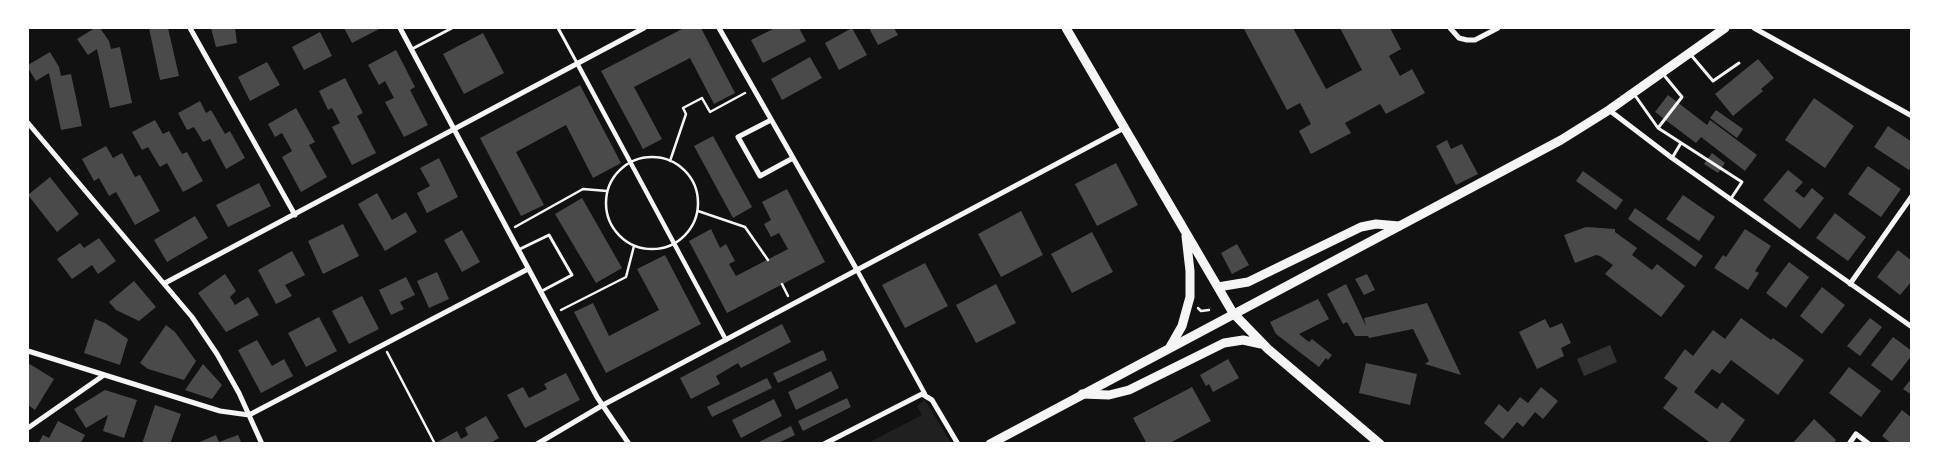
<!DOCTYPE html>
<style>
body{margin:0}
#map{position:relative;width:1939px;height:471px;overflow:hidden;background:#111;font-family:Raleway,sans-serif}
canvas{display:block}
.frame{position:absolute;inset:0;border:29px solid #fff;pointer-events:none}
</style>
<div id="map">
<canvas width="1939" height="471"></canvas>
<div class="frame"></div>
</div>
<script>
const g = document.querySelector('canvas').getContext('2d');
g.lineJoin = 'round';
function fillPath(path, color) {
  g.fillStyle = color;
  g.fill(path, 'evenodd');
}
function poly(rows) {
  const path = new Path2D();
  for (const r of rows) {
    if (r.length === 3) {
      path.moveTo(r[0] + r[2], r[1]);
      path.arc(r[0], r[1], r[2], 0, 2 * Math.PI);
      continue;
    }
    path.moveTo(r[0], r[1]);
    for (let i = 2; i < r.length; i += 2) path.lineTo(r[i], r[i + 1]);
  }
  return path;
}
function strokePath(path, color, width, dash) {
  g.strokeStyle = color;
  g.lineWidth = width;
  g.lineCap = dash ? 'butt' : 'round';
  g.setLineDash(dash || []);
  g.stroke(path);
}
fillPath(poly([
 [925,400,951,443,868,443,922,415,917,406]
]), '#202020');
fillPath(poly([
 [1610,345,1617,362,1584,376,1577,359]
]), '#333');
fillPath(poly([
 [95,28,100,28,109,41,111,49,120,47,132,103,110,108,97,49,88,55,77,39],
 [149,28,168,28,179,76,160,80],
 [211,28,235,28,237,43,216,47],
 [344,28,381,28,352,43],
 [684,28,701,28,735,93,714,104,690,58,634,87,662,139,643,149,601,71],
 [775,28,799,28,806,41,763,63,751,40],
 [852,28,867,55,839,70,825,43],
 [869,28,894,28,898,35,878,45],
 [1247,28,1293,28,1326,89,1362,70,1340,28,1390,28,1401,49,1389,56,1400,76,1412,69,1425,93,1386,114,1380,104,1345,123,1351,133,1311,154,1299,131,1311,124,1300,103,1287,110,1244,29],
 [320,32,332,56,304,70,292,47],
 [483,33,504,73,464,94,443,54],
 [396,50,415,87,410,90,428,125,404,137,385,102,394,98,385,81,379,85,368,65],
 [50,52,59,67,61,76,71,74,82,126,61,130,49,73,36,81,28,68,28,65],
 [810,57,822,78,782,100,771,79],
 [1758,59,1774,78,1761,89,1763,91,1733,116,1715,94],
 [267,62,280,85,250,101,238,77],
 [345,78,363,113,357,116,376,153,352,165,332,127,340,123,332,108,328,110,319,91],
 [580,85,621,163,593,178,566,125,516,152,544,205,521,216,480,138],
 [1668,95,1707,125,1710,120,1757,155,1745,171,1701,137,1696,143,1655,112],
 [1814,98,1854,126,1825,168,1785,140],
 [200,101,206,113,211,110,225,134,230,131,245,158,226,169,210,139,203,142,194,127,187,130,178,113],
 [296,108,315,142,309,145,327,177,301,192,282,157,292,151,282,133,275,137,268,124],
 [1716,110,1743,129,1737,138,1710,118],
 [155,120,163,134,169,131,182,154,187,152,203,181,183,192,167,163,160,167,148,147,142,150,132,132],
 [1888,126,1912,142,1912,166,1909,170,1874,147],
 [713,136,752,207,733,218,694,146],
 [1447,140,1451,149,1462,144,1478,174,1456,185,1436,146],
 [106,146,113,158,122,153,135,177,140,175,160,211,135,225,116,192,109,196,99,178,94,181,82,159],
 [1712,153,1725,163,1718,173,1704,164],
 [439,158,458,197,427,213,417,193,430,186,420,168],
 [1116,163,1138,205,1097,226,1075,184],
 [1868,166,1901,189,1881,217,1848,194],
 [1788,170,1803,182,1795,191,1804,198,1812,188,1824,198,1800,229,1763,200],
 [1583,171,1623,200,1616,210,1576,181],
 [50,177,79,214,57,232,28,195],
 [259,183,271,206,228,227,216,205],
 [787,189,825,262,727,313,689,241,711,229,720,248,726,244,735,261,729,264,736,276,788,249,779,233,771,237,764,224,771,220,762,202],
 [377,193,392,220,406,212,417,232,385,251,358,204],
 [1683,195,1715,217,1699,241,1666,219],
 [582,198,622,268,596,283,555,214],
 [1635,208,1703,256,1695,267,1628,219],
 [1021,211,1043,255,1001,277,978,234],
 [1835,213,1866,237,1848,261,1816,238],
 [195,216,208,238,167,262,154,240],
 [343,224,359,256,323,274,308,241],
 [1586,227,1615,229,1615,232,1637,248,1632,255,1652,270,1657,264,1685,286,1661,317,1605,274,1613,265,1600,256,1596,255,1575,263,1564,235],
 [1745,229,1771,246,1755,271,1759,273,1748,290,1714,268,1723,255,1726,257],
 [462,230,480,262,462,272,444,240],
 [1092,232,1113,272,1072,293,1051,254],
 [99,238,116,261,98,274,92,265,72,279,57,259,80,243,84,248],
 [1237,244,1249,265,1232,274,1221,253],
 [1898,250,1912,261,1912,281,1900,295,1877,277],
 [292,251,305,275,285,285,292,296,276,304,258,270],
 [665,255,701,324,606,373,574,312,593,303,609,336,659,310,637,269],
 [1789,262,1809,277,1786,308,1766,293],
 [925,263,948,306,905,328,882,285],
 [437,272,449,299,429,308,417,281],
 [225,274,236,291,230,297,235,305,248,297,259,315,226,332,198,293],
 [1367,274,1375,290,1364,295,1355,279],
 [406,277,415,295,400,302,404,309,391,315,379,290],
 [134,281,156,307,139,321,116,310,109,302],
 [996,284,1016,323,976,343,956,305],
 [1346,284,1366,326,1364,318,1427,303,1461,375,1425,364,1429,361,1413,329,1369,338,1368,336,1355,336,1347,322,1343,324,1327,294],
 [1822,287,1845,305,1822,334,1800,316],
 [362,296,379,329,349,344,332,311],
 [1318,299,1329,319,1299,334,1309,342,1312,339,1332,355,1328,360,1326,358,1319,367,1276,334,1270,322],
 [319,317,337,351,306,367,288,333],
 [1741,318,1771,340,1773,338,1804,360,1778,395,1731,360,1720,374,1712,369,1694,392,1717,409,1722,402,1745,420,1728,444,1712,444,1663,408,1678,388,1664,378,1685,349,1693,356,1713,330,1725,339],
 [1870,318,1882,327,1860,356,1847,346],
 [95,319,105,323,128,339,120,365,84,353],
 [1545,319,1550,328,1562,323,1571,343,1561,348,1564,356,1537,369,1519,332],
 [782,324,791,342,741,368,738,363,716,376,720,384,691,399,680,378],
 [166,325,175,332,196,361,184,380,148,369,140,363],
 [1893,337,1912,351,1912,355,1892,381,1871,365],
 [257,340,272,366,284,359,293,376,261,393,238,350],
 [823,350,827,360,778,383,773,373],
 [1228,359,1239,378,1213,392,1209,384,1206,386,1200,375],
 [28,363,54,379,35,410,28,405],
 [1366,363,1417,374,1410,405,1359,393],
 [203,364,222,385,212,399,185,390],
 [1849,367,1881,391,1861,417,1829,393],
 [831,371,839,388,796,410,788,392],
 [566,373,580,400,525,428,507,395,523,387,529,398,547,389,544,384],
 [767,378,772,388,712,417,707,407],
 [1912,378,1912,395,1903,389],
 [1192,387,1211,421,1168,444,1147,444,1133,418],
 [1541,387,1558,401,1543,419,1535,412,1523,427,1517,422,1503,439,1484,423,1499,404,1508,412,1520,397,1528,403],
 [105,390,137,400,124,438,103,431,108,415,86,428,74,409],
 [847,398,851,407,803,431,798,421],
 [774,399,782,416,741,438,732,420],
 [155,405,181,414,170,444,142,444],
 [1902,410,1912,418,1912,444,1892,444,1882,436],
 [486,416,499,438,489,444,434,444,457,431,461,439,468,435,465,428],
 [1814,419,1836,440,1833,444,1792,444],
 [58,421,85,435,80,444,38,444,43,435,49,438],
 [791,426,795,435,776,444,755,444],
 [216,435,219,442,238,435,242,444,195,444]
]), '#4a4a4a');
strokePath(poly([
 [652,203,46],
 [670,161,686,114,683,108,702,98,710,112,745,93],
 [698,211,745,227,768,260],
 [515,227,583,189,607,191],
 [782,284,788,296],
 [1198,308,1201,311,1209,310],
 [561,310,626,277,634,246],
 [387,352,435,444]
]), '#f5f5f5', 2.5);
strokePath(poly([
 [558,28,577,63],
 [412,49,452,28],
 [1691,55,1713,81,1739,63],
 [1634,94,1658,128,1742,182,1730,200],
 [1658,128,1682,97,1663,74],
 [1672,158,1681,143],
 [518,250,549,235,572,275,540,292]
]), '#f5f5f5', 3);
strokePath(poly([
 [577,63,726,340],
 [857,270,925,394]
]), '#f5f5f5', 4.5);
strokePath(poly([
 [190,28,295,215],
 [400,28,597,397,629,444],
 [719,28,857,270],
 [1450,28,1459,38,1467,40,1475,40,1498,28],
 [1754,28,1912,116],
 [1609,110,1672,158,1912,327],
 [771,120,738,137,760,176,793,158],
 [28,123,192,317,217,354,239,393,262,444],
 [165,283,644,28],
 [1850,284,1912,196],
 [28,351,220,411,249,415,528,269],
 [28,428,104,375],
 [537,444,603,405,1124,128],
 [824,444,922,394,932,400,958,444],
 [1849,444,1856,434,1869,444]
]), '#f5f5f5', 5);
strokePath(poly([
 [1066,28,1233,313,1268,349,1380,444],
 [1218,287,1248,282,1361,227,1376,224,1399,226],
 [1170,347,1182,326,1190,297,1190,271,1186,236],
 [1082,394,1109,395,1129,390,1224,343,1243,340,1261,344]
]), '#f5f5f5', 9);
strokePath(poly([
 [990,444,1561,140,1609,110,1725,28]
]), '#f5f5f5', 9);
</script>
